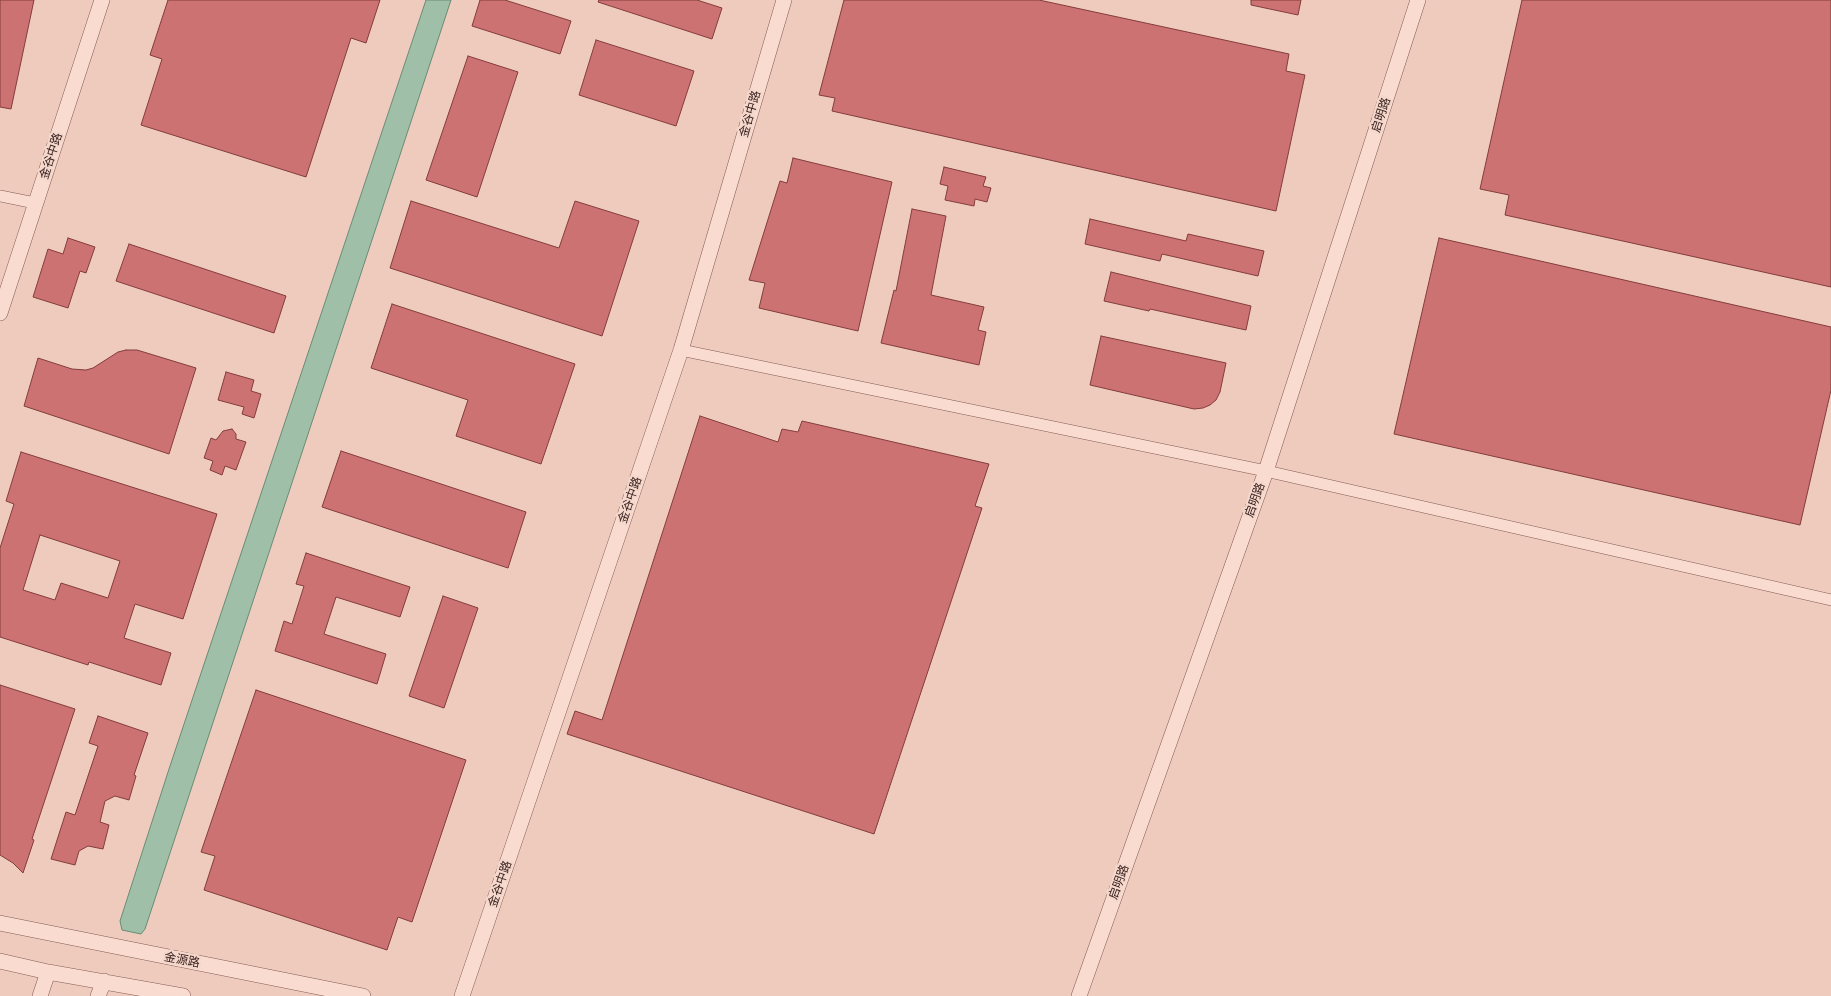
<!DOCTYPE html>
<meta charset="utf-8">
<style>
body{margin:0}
canvas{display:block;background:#eecbbc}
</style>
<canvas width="1831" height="996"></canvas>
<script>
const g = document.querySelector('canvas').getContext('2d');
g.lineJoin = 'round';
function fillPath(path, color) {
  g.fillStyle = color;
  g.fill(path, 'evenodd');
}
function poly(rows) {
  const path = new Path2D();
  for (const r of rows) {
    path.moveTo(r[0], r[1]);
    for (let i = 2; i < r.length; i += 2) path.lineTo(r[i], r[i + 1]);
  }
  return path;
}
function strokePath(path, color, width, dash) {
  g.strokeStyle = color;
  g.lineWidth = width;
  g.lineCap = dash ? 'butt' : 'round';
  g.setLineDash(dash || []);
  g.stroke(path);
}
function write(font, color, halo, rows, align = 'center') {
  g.font = font + ' "Playfair Display","Noto Sans SC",serif';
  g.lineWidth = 4.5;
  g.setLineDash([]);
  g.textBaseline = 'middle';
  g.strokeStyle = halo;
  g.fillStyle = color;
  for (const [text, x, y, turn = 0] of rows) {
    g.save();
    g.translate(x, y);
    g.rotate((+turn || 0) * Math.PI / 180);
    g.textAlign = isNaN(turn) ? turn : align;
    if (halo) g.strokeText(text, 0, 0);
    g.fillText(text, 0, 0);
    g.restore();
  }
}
const water = poly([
 [426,0,451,0,145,929,141,934,122,930,120,921,169,769,426,0]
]);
fillPath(water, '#a0bfa9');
strokePath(water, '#688c74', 1);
const building = poly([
 [0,0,34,0,11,109,0,107,0,0],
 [168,0,380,0,366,43,351,38,306,177,141,125,162,59,150,55,168,0],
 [480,0,505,0,571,21,560,54,472,26,480,0],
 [599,0,697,0,722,8,712,39,598,2,599,0],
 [844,0,1039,0,1289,54,1286,71,1305,75,1276,211,832,111,835,98,819,95,844,0],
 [1251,0,1301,0,1298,15,1251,5,1251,0],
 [1522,0,1831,0,1831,287,1505,215,1509,195,1480,189,1522,0],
 [596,40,694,71,676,126,579,95,596,40],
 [468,56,518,72,477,197,426,180,468,56],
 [793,158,892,182,858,331,759,308,765,283,749,280,780,181,787,183,793,158],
 [944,167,986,177,983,186,991,188,987,202,975,199,974,206,945,200,948,186,940,184,944,167],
 [411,201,559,248,575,201,639,221,602,336,390,268,411,201],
 [912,209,946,216,931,295,984,307,978,330,986,332,979,365,881,343,894,290,896,291,912,209],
 [1090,219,1186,241,1188,234,1264,251,1258,276,1162,254,1160,261,1085,244,1090,219],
 [68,238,95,247,86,273,80,271,68,308,33,297,48,249,63,254,68,238],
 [1439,238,1831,327,1831,390,1800,525,1394,434,1439,238],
 [129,244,286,296,274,333,116,281,129,244],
 [1111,272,1251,306,1246,330,1150,309,1149,311,1104,301,1111,272],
 [392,304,575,364,541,464,456,436,468,400,371,368,392,304],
 [1101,336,1226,363,1220,392,1216,400,1210,405,1203,408,1194,409,1090,385,1101,336],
 [126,350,137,350,196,368,169,454,24,406,38,358,72,369,86,370,93,368,118,352,126,350],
 [226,372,254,380,251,391,261,394,254,418,242,414,244,407,218,400,226,372],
 [700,416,778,442,782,429,798,432,802,421,989,464,975,506,982,508,874,834,567,734,575,711,602,720,700,416],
 [232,429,236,434,236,439,246,442,236,470,225,466,222,475,210,470,213,461,204,458,211,438,216,440,223,431,232,429],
 [341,451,526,512,508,568,322,507,341,451],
 [21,452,217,514,183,619,135,604,124,638,171,653,161,685,89,662,88,665,0,637,0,548,14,504,6,501,21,452],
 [40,535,120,561,108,598,61,583,55,600,23,590,40,535],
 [306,553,410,587,400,617,336,597,324,634,386,654,377,684,275,651,284,621,292,624,304,586,296,584,306,553],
 [443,596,478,608,444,708,409,696,443,596],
 [0,685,75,709,32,839,34,840,23,873,13,863,0,855,0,685],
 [256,690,466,760,412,922,398,917,387,950,204,890,215,856,201,852,256,690],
 [98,716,148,733,134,775,136,776,129,800,115,796,105,801,100,822,109,825,103,849,88,846,79,851,75,865,51,859,66,812,75,815,98,746,89,743,98,716]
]);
fillPath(building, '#cc7272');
strokePath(building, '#843c3d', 1);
const minor = poly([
 [0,196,35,203],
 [681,350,1266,471,1831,600]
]);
const tertiary = poly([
 [0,313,102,0],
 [0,923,363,996],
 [0,961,48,972,183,996],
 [40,996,48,972],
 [98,996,104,981],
 [462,996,681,350,784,0],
 [1079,996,1266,471,1418,0]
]);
strokePath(minor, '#855c56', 12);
strokePath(tertiary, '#855c56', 16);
strokePath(minor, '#f9dbcf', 11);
strokePath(tertiary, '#f9dbcf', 15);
write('12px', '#341d1b', '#f5d8cc', [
 ["金谷中路",750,114,-74],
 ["启明路",1381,115,-72],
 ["金谷中路",51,156,-72],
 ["金谷中路",630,500,-71],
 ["启明路",1255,500,-70],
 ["启明路",1119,882,-70],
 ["金谷中路",500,884,-71],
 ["金源路",182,960,11]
]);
</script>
